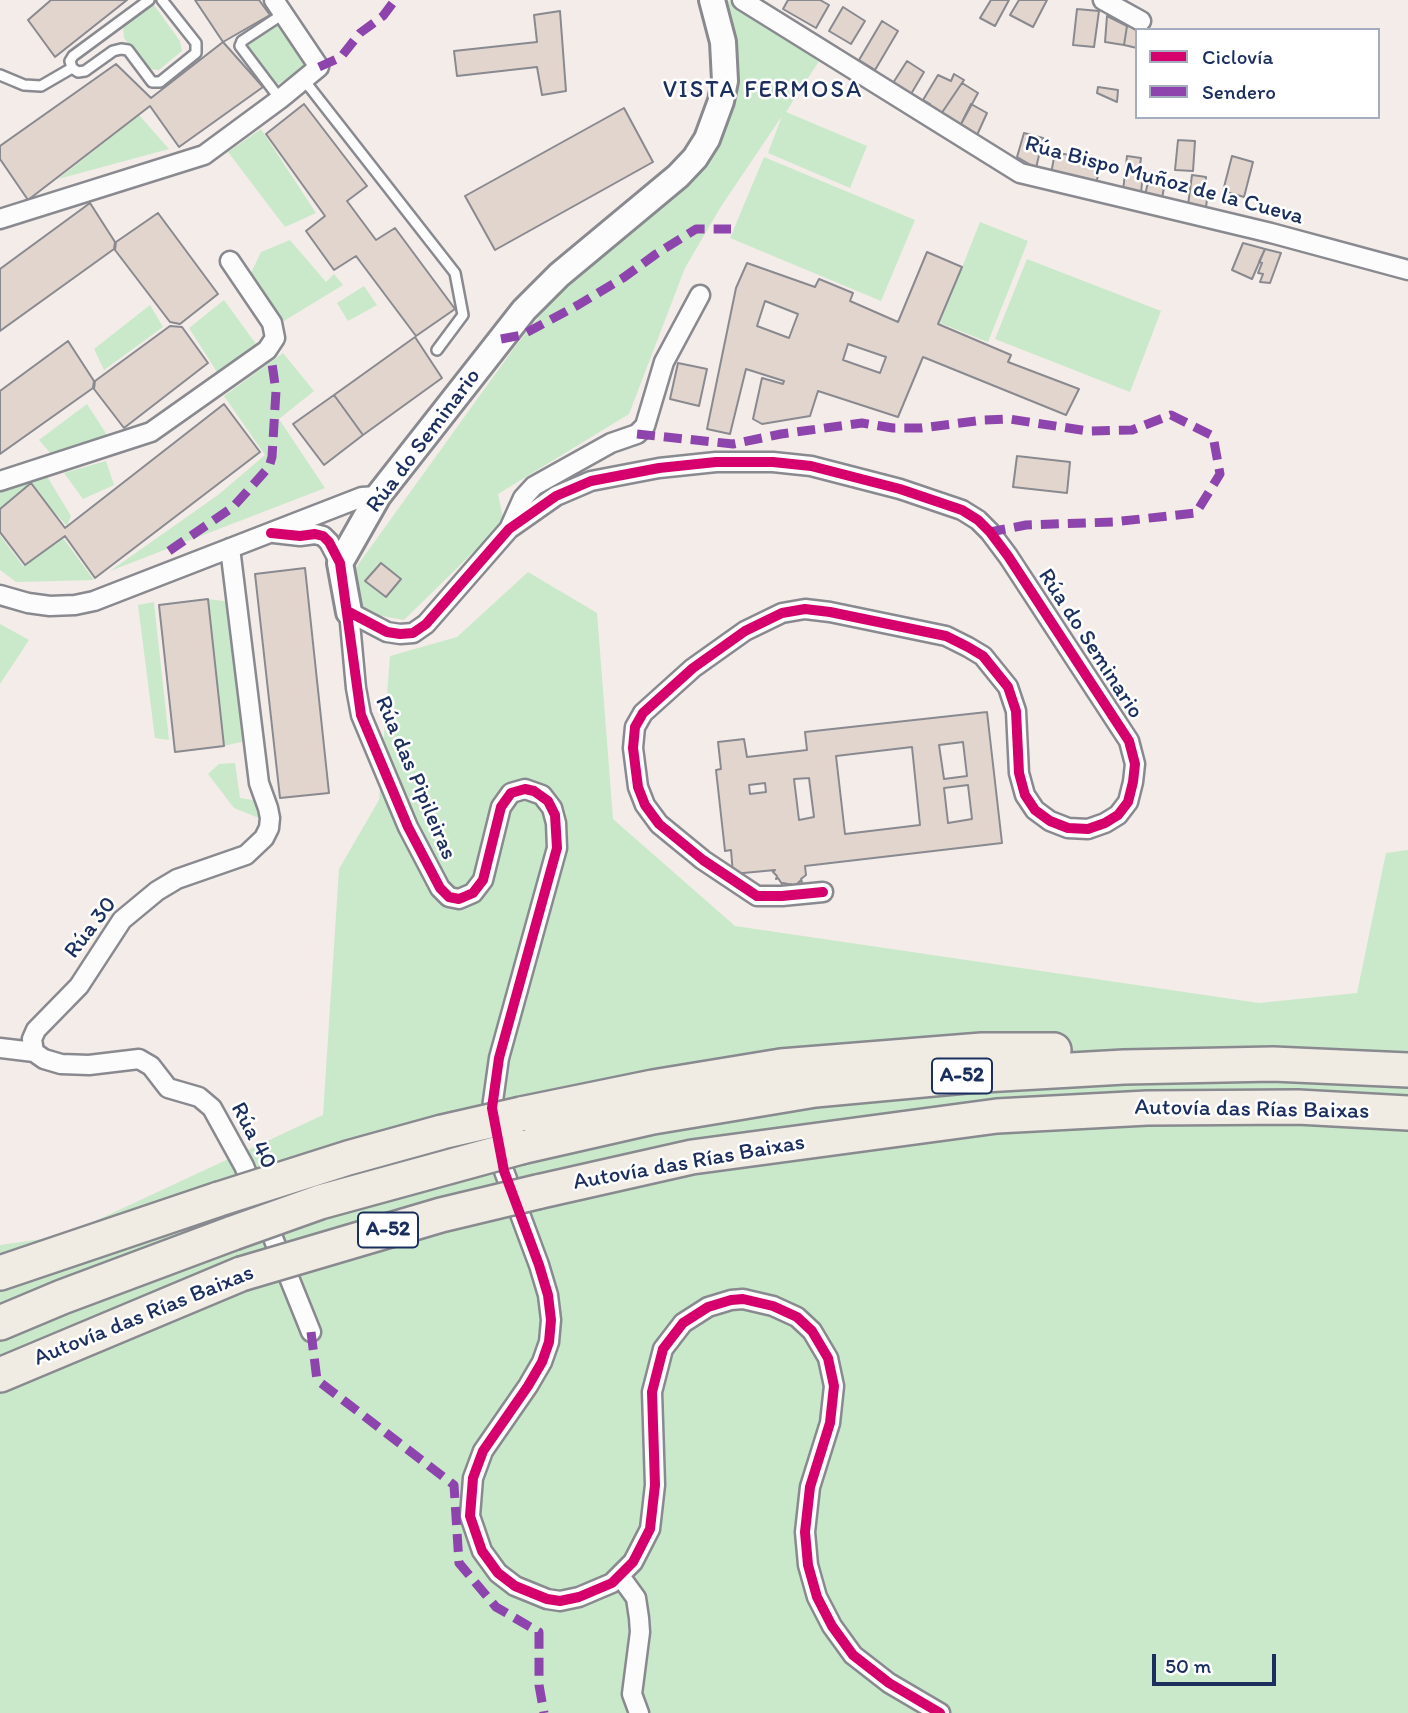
<!DOCTYPE html>
<meta charset="utf-8">
<style>
body{margin:0}
#map{position:relative;width:1408px;height:1713px;overflow:hidden;background:#f4ece8;font-family:Itim,sans-serif}
canvas{display:block}
.legend{position:absolute;left:1135px;top:28px;width:245px;height:91px;box-sizing:border-box;background:#fff;border:2px solid #a4acbf;margin:0;padding:9px 12px;list-style:none;font-size:21px;color:#1b2f5e}
.legend li{display:flex;align-items:center;gap:14px;height:35px}
.legend b{width:35px;border:2px solid #a4acbf}
.scale{position:absolute;left:1152px;top:1654px;width:124px;height:32px;box-sizing:border-box;border:4px solid #1b2f5e;border-top:0;padding-left:9px;font-size:21px;line-height:24px;white-space:nowrap;color:#1b2f5e;-webkit-text-stroke:5px #fff;paint-order:stroke}
</style>
<div id="map">
<canvas width="1408" height="1713"></canvas>
<ul class="legend">
<li><b style="height:9px;background:#d6006c"></b>Ciclovía</li>
<li><b style="height:9px;background:#8e44ad"></b>Sendero</li>
</ul>
<div class="scale">50 m</div>
</div>
<script>
const g = document.querySelector('canvas').getContext('2d');
g.lineJoin = 'round';
function fillPath(path, color) {
  g.fillStyle = color;
  g.fill(path, 'evenodd');
}
function poly(rows) {
  const path = new Path2D();
  for (const r of rows) {
    path.moveTo(r[0], r[1]);
    for (let i = 2; i < r.length; i += 2) path.lineTo(r[i], r[i + 1]);
  }
  return path;
}
function strokePath(path, color, width, dash) {
  g.strokeStyle = color;
  g.lineWidth = width;
  g.lineCap = dash ? 'butt' : 'round';
  g.setLineDash(dash || []);
  g.stroke(path);
}
function write(font, color, halo, rows, align = 'center') {
  g.font = font + ' Itim,sans-serif';
  g.lineWidth = 5;
  g.setLineDash([]);
  g.textBaseline = 'middle';
  g.strokeStyle = halo;
  g.fillStyle = color;
  for (const [text, x, y, turn = 0] of rows) {
    g.save();
    g.translate(x, y);
    g.rotate((+turn || 0) * Math.PI / 180);
    g.textAlign = isNaN(turn) ? turn : align;
    if (halo) g.strokeText(text, 0, 0);
    g.fillText(text, 0, 0);
    g.restore();
  }
}
fillPath(poly([
 [727,0,821,58,786,112,867,146,850,188,768,153,782,116,720,208,685,268,629,414,498,494,504,522,404,620,365,613,352,573,514,348,563,287,693,180,734,98],
 [154,5,180,41,182,51,159,70,149,69,124,38,123,28,145,7],
 [280,22,310,65,276,85,244,46],
 [139,115,169,149,58,179],
 [261,129,316,213,285,227,228,152],
 [764,157,915,220,881,301,730,238],
 [980,222,1028,241,988,342,940,323],
 [290,240,326,282,334,274,343,285,284,321,250,275,261,252],
 [1027,259,1161,311,1130,392,995,339],
 [364,286,377,305,348,321,337,303],
 [224,300,256,344,217,372,189,328],
 [150,305,163,327,104,370,94,349],
 [283,353,314,391,279,419,325,488,110,571,218,495,265,455,224,396],
 [87,404,107,435,52,455,39,440],
 [106,461,114,485,83,499,64,473],
 [45,473,71,516,67,526,29,485,0,509,0,488],
 [0,535,23,566,63,538,94,580,16,582,0,570],
 [528,572,597,613,613,819,735,926,1259,1003,1357,993,1386,853,1408,850,1408,1713,0,1713,0,1245,63,1236,323,1115,339,869,379,800,390,656,457,637],
 [208,599,231,602,245,741,224,746],
 [154,602,154,603,169,740,155,738,138,605],
 [0,624,29,640,0,684],
 [235,763,240,798,259,801,259,818,234,808,208,774,219,764]
]), '#c9e9ca');
const building = poly([
 [51,0,127,0,55,57,28,20,51,0],
 [195,0,259,0,270,15,223,42,195,0],
 [788,0,820,0,829,5,816,28,783,9,788,0],
 [991,0,1009,0,995,26,980,18,991,0],
 [1019,0,1047,0,1033,27,1010,15,1019,0],
 [843,7,865,21,851,44,829,31,843,7],
 [1077,9,1099,11,1094,47,1073,45,1077,9],
 [560,11,566,91,542,95,537,67,457,76,454,51,537,42,534,15,560,11],
 [1107,16,1127,26,1124,45,1105,42,1107,16],
 [882,21,898,31,875,70,859,60,882,21],
 [1127,26,1146,29,1137,30,1137,48,1124,45,1127,26],
 [223,42,263,87,179,147,150,106,28,200,0,159,0,146,116,64,151,98,223,42],
 [907,61,924,72,911,94,893,83,907,61],
 [954,74,964,80,939,117,927,109,930,104,923,100,938,75,951,81,954,74],
 [962,83,978,93,960,126,939,117,962,83],
 [1098,87,1118,90,1117,102,1097,93,1098,87],
 [304,104,367,186,347,201,376,240,395,228,455,309,416,336,356,256,334,270,306,231,325,216,266,134,304,104],
 [971,104,987,113,977,135,960,126,971,104],
 [624,108,653,162,495,250,465,196,624,108],
 [1024,133,1043,138,1036,168,1017,157,1024,133],
 [1178,140,1195,141,1193,171,1175,170,1178,140],
 [1055,152,1101,162,1096,184,1051,174,1055,152],
 [1127,156,1141,158,1139,173,1143,173,1141,193,1123,191,1127,156],
 [1232,156,1253,162,1244,197,1223,191,1232,156],
 [1192,175,1206,177,1204,191,1208,192,1206,207,1188,205,1192,175],
 [1149,178,1165,181,1162,199,1145,195,1149,178],
 [90,203,115,242,114,249,0,331,0,269,90,203],
 [158,213,218,294,180,324,170,322,115,250,116,242,158,213],
 [1243,243,1265,249,1252,279,1232,270,1243,243],
 [1265,249,1281,253,1270,283,1260,282,1263,274,1258,273,1262,263,1259,262,1265,249],
 [927,252,962,267,938,324,1011,355,1008,362,1079,389,1066,415,923,357,898,417,818,391,810,416,762,424,753,419,762,378,783,384,784,381,746,369,730,434,707,429,736,288,747,263,815,287,819,279,853,293,850,301,898,322,927,252],
 [765,301,798,314,789,338,757,326,765,301],
 [848,344,886,357,880,373,843,360,848,344],
 [170,326,182,327,208,363,124,428,94,389,95,381,170,326],
 [415,337,442,378,363,435,334,395,415,337],
 [68,341,94,381,93,388,0,454,0,391,68,341],
 [678,363,707,369,699,406,670,399,678,363],
 [334,395,363,435,324,465,293,424,334,395],
 [224,404,260,452,95,578,65,536,25,565,0,532,0,509,31,483,65,528,224,404],
 [1017,456,1070,462,1067,493,1013,487,1017,456],
 [381,563,401,579,386,597,365,581,381,563],
 [305,568,329,793,280,798,255,574,305,568],
 [208,599,224,746,175,752,159,605,208,599],
 [987,712,1002,843,805,866,806,875,801,879,802,882,800,881,795,886,790,884,788,887,788,884,783,883,782,884,778,878,776,879,777,876,773,872,775,870,733,874,731,850,725,851,716,770,721,769,718,742,744,739,747,757,807,750,805,732,987,712],
 [963,742,967,776,944,779,939,745,963,742],
 [912,747,920,825,845,834,836,756,912,747],
 [809,778,814,817,799,820,794,779,809,778],
 [765,783,766,792,750,794,749,785,765,783],
 [968,785,972,819,948,823,944,788,968,785]
]);
fillPath(building, '#e2d5ce');
strokePath(building, '#898990', 2);
const lane = poly([
 [72,68,70,61,73,56,149,0],
 [0,75,24,85,41,86,72,68,78,72,85,71,113,51,121,49,128,50,152,82,160,82,196,53,196,43,162,0],
 [304,80,455,273,463,315,437,350],
 [280,99,240,46,242,41,283,14]
]);
const street = poly([
 [742,0,1020,173,1271,233,1408,270],
 [1103,0,1141,21],
 [0,219,204,155,280,99,319,67,274,0],
 [0,481,151,432,267,350,275,338,272,323,230,261],
 [510,527,523,498,534,486,611,443,637,434,645,426,664,362,700,295],
 [274,533,300,536,315,534,323,536,329,542,340,563],
 [0,595,28,603,50,606,75,605,94,601,362,497,378,496],
 [349,612,356,688,361,715,408,827,440,888,449,897,459,899,473,893,483,880,501,807,511,793,525,789,542,795,552,808,556,823,557,848,499,1058,492,1108,504,1171,539,1265,548,1295,551,1320,549,1342,542,1362,528,1386,483,1451,473,1478,470,1516,482,1551,498,1573,515,1586,547,1599,560,1601,579,1597,612,1583,633,1562,650,1529,655,1485,652,1392,663,1349,683,1323,708,1307,731,1300,743,1299,773,1306,797,1317,812,1331,828,1358,834,1386,830,1423,810,1487,805,1532,808,1565,817,1597,832,1626,853,1655,889,1683,940,1713],
 [349,612,387,632,400,634,413,633,426,624,509,529,556,496,591,481,659,468,716,462,773,462,811,466,900,489,962,510,978,520,990,532,1008,556,1129,741,1135,764,1133,782,1128,802,1118,815,1105,823,1088,829,1068,828,1050,821,1035,810,1025,795,1019,773,1016,711,1008,687,983,656,968,647,946,636,830,612,805,609,782,613,745,631,693,668,643,713,635,727,633,748,638,787,645,805,659,824,703,860,757,896,782,896,823,892],
 [0,1048,34,1052,44,1059,61,1064,89,1065,139,1059,151,1066,168,1088,199,1097,212,1108,244,1166,311,1332],
 [34,1052,32,1039,36,1030,79,986,122,920,157,891,177,879,246,855,264,838,269,828,270,818,268,808,259,783,230,548],
 [620,1576,636,1598,639,1618,640,1632,632,1694,639,1713]
]);
const secondary = poly([
 [349,612,340,563,378,496,524,310,559,275,678,176,695,158,707,139,721,101,725,81,723,42,712,0]
]);
const highway = poly([
 [521,1114,653,1087,781,1066,982,1050,1054,1050],
 [521,1147,653,1117,815,1090,966,1076,1124,1067,1273,1064,1408,1070],
 [537,1192,692,1157,997,1116,1147,1108,1298,1107,1408,1113],
 [0,1273,219,1199],
 [0,1323,62,1297,233,1233],
 [0,1375,241,1274]
]);
strokePath(lane, '#898990', 14);
strokePath(street, '#898990', 23);
strokePath(secondary, '#898990', 30);
strokePath(highway, '#898990', 38);
strokePath(lane, '#fdfcfc', 9);
strokePath(street, '#fdfcfc', 18);
strokePath(secondary, '#fdfcfc', 24);
strokePath(highway, '#f1ece3', 33);
const highwayBridge = poly([
 [219,1199,348,1158,442,1132,521,1114],
 [233,1233,320,1202,521,1147],
 [241,1274,441,1215,537,1192]
]);
strokePath(highwayBridge, '#898990', 38, []);
strokePath(highwayBridge, '#f1ece3', 33);
strokePath(poly([
 [319,67,341,57,360,33,383,16,395,0],
 [501,339,522,335,578,305,623,278,656,254,696,229,731,229],
 [637,434,733,444,781,434,862,423,893,428,921,428,984,420,1009,419,1088,431,1132,430,1171,415,1213,436,1220,474,1196,513,1113,522,1026,525,990,532],
 [169,551,233,507,269,467,272,457,276,391,271,357],
 [311,1332,317,1380,454,1485,459,1563,496,1607,539,1632,539,1685,544,1713]
]), '#8e44ad', 9, [18, 9]);
strokePath(poly([
 [271,533,300,536,315,534,323,536,329,542,340,563,361,715,408,827,440,888,449,897,459,899,473,893,483,880,501,807,511,793,525,789,534,791,548,801,555,815,557,848,499,1058,492,1108,504,1171,539,1265,548,1295,551,1320,549,1342,542,1362,528,1386,483,1451,473,1478,470,1516,482,1551,498,1573,515,1586,547,1599,560,1601,579,1597,612,1583,633,1562,650,1529,655,1485,652,1392,663,1349,683,1323,708,1307,731,1300,743,1299,773,1306,797,1317,812,1331,828,1358,834,1386,830,1423,810,1487,805,1532,808,1565,817,1597,832,1626,853,1655,889,1683,940,1713],
 [349,612,387,632,400,634,413,633,426,624,509,529,556,496,591,481,659,468,716,462,773,462,811,466,900,489,962,510,978,520,990,532,1008,556,1129,741,1135,764,1133,782,1128,802,1118,815,1105,823,1088,829,1068,828,1050,821,1035,810,1025,795,1019,773,1016,711,1008,687,983,656,968,647,946,636,830,612,805,609,782,613,745,631,693,668,643,713,635,727,633,748,638,787,645,805,659,824,703,860,757,896,782,896,823,892]
]), '#d6006c', 10);
for (const [x, y, w] of [
 [962,1076,60],
 [388,1230,60]
]) {
  const box = new Path2D();
  box.roundRect(x - w / 2, y - 17.5, w, 35, 5);
  g.fillStyle = '#fff';
  g.fill(box);
  strokePath(box, '#1b2f5e', 2);
}
write('bold 21px', '#1b2f5e', null, [
 ["A-52",962,1076],
 ["A-52",388,1230]
]);
write('23px', '#1b2f5e', '#fff', [
 ["Rúa Bispo Muñoz de la Cueva",1164,181,15],
 ["Rúa do Seminario",424,441,-53],
 ["Rúa do Seminario",1090,644,57],
 ["Rúa das Pipileiras",415,778,67],
 ["Rúa 30",91,928,-53],
 ["Autovía das Rías Baixas",1252,1110,1],
 ["Rúa 40",253,1136,62],
 ["Autovía das Rías Baixas",689,1163,-10],
 ["Autovía das Rías Baixas",144,1316,-22]
]);
g.letterSpacing = '2px';
write('24px', '#1b2f5e', '#fff', [
 ["VISTA FERMOSA",763,91]
]);
g.letterSpacing = '0px';
</script>
